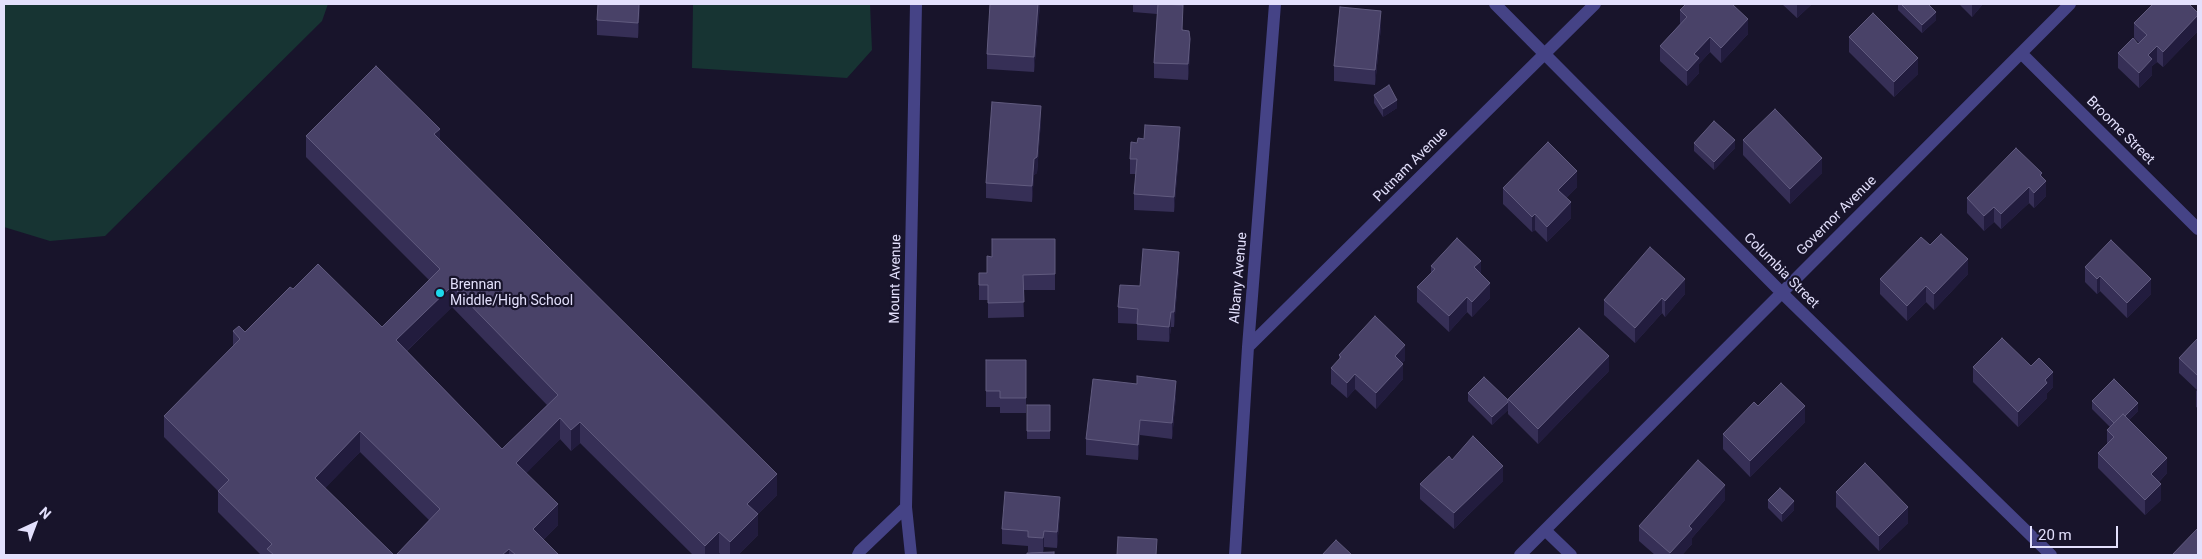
<!DOCTYPE html>
<style>
body{margin:0}
#map{position:relative;width:2202px;height:559px;overflow:hidden;background:#18142b;font-family:Roboto,sans-serif}
canvas{display:block}
.frame{position:absolute;inset:0;border:5px solid #e3e0fc;pointer-events:none}
.north{position:absolute;left:10px;top:499px;width:50px;height:50px;-webkit-text-stroke:4px #18142b;paint-order:stroke;rotate:43deg;font-size:14px;font-weight:700;line-height:20px;text-align:center;color:#e3e0fc}
.north::after{content:'';display:block;margin:auto;width:18px;height:22px;background:#e3e0fc;clip-path:polygon(50% 0,100% 100%,50% 72%,0 100%)}
.scale{position:absolute;left:2030px;top:526px;width:88px;height:22px;box-sizing:border-box;border:2px solid #e3e0fc;border-top:0;padding-left:6px;font-size:15px;line-height:18px;white-space:nowrap;color:#e3e0fc;-webkit-text-stroke:4px #18142b;paint-order:stroke}
</style>
<div id="map">
<canvas width="2202" height="559"></canvas>
<div class="frame"></div>
<div class="north">N</div>
<div class="scale">20 m</div>
</div>
<script>
const g = document.querySelector('canvas').getContext('2d');
g.lineJoin = 'round';
function fillPath(path, color) {
  g.fillStyle = color;
  g.fill(path, 'evenodd');
}
function poly(rows) {
  const path = new Path2D();
  for (const r of rows) {
    path.moveTo(r[0], r[1]);
    for (let i = 2; i < r.length; i += 2) path.lineTo(r[i], r[i + 1]);
  }
  return path;
}
function strokePath(path, color, width, dash) {
  g.strokeStyle = color;
  g.lineWidth = width;
  g.lineCap = dash ? 'butt' : 'round';
  g.setLineDash(dash || []);
  g.stroke(path);
}
function write(font, color, halo, rows, align = 'center') {
  g.font = font + ' Roboto,sans-serif';
  g.lineWidth = 4.5;
  g.setLineDash([]);
  g.textBaseline = 'middle';
  g.strokeStyle = halo;
  g.fillStyle = color;
  for (const [text, x, y, turn = 0] of rows) {
    g.save();
    g.translate(x, y);
    g.rotate((+turn || 0) * Math.PI / 180);
    g.textAlign = isNaN(turn) ? turn : align;
    if (halo) g.strokeText(text, 0, 0);
    g.fillText(text, 0, 0);
    g.restore();
  }
}
fillPath(poly([
 [4,4,328,4,322,21,105,236,50,241,4,227],
 [693,4,870,4,872,50,847,78,692,68]
]), '#173433');
strokePath(poly([
 [1495,4,1782,293,2051,555],
 [2021,53,2198,229],
 [1248,347,1595,4],
 [1545,530,1571,555],
 [858,555,860,551,906,507],
 [911,555,906,507,916,4],
 [1235,555,1248,347,1275,4],
 [1520,555,2070,4]
]), '#454386', 12);
fillPath(poly([
 [640,4,638,38,597,35,597,20],
 [1040,4,1034,72,987,69,987,54],
 [1133,4,1167,4,1183,30,1190,54,1188,80,1154,78,1154,63,1157,14,1133,12],
 [1782,4,1812,4,1797,18],
 [1898,4,1928,4,1936,20,1922,33,1898,10],
 [1959,4,1983,4,1972,17],
 [1680,10,1748,34,1721,63,1710,52,1699,64,1699,73,1687,86,1660,61,1660,46,1680,24],
 [2198,15,2198,31,2163,67,2157,62,2152,66,2152,75,2139,88,2118,68,2118,53,2138,44,2139,43,2134,38,2134,23],
 [1381,27,1375,85,1334,81,1334,66],
 [1849,37,1918,74,1894,97,1849,52],
 [1374,95,1397,108,1383,117,1374,103],
 [1041,121,1037,173,1034,175,1032,202,986,198,986,183],
 [306,136,440,140,777,495,758,514,758,535,738,555,721,555,719,553,716,555,693,555,580,443,571,451,560,439,526,473,558,525,543,540,559,555,396,555,429,520,360,452,325,488,394,555,261,555,218,512,218,491,164,437,164,416,233,346,233,331,245,332,293,289,382,327,429,280,306,157],
 [452,307,547,405,502,449,407,351],
 [1743,140,1822,173,1790,204,1743,155],
 [1180,142,1174,212,1134,210,1134,194,1136,174,1130,174,1130,159,1137,143],
 [1694,143,1735,148,1714,170,1694,151],
 [2042,177,2046,196,2034,208,2029,203,2001,229,1994,222,1984,231,1967,213,1967,198],
 [1577,187,1566,198,1571,218,1547,242,1535,230,1532,232,1503,204,1503,188],
 [1055,239,1055,290,1023,290,1024,317,988,318,988,300,979,300,979,273,987,273,992,257],
 [1930,245,1968,274,1934,310,1926,302,1907,321,1880,294,1880,279],
 [1431,266,1481,274,1490,298,1472,317,1467,312,1449,332,1417,302,1417,287,1431,273],
 [2085,267,2151,294,2127,318,2100,291,2097,294,2085,282],
 [1179,268,1174,327,1171,327,1169,342,1137,340,1137,324,1118,323,1118,307,1140,286],
 [1685,294,1665,317,1662,313,1635,343,1604,315,1604,300],
 [2198,338,2198,408,2196,407,2196,391,2197,390,2179,373,2179,358],
 [1339,355,1405,360,1402,363,1403,379,1376,409,1355,389,1347,398,1331,384,1331,368,1339,360],
 [986,360,1026,360,1026,413,1000,413,1000,407,986,407],
 [2031,366,2053,387,2047,393,2047,398,2018,427,1973,382,1973,367],
 [1609,371,1538,444,1508,414,1508,410,1492,425,1468,401,1468,393,1508,400,1508,399],
 [1176,396,1172,439,1140,435,1138,460,1086,455,1086,439],
 [2092,401,2138,411,2129,420,2167,473,2159,482,2161,500,2145,515,2098,468,2098,453,2107,444,2107,430,2110,427,2092,409],
 [1027,405,1050,405,1050,439,1027,439],
 [1758,406,1805,422,1750,477,1723,449,1723,434],
 [1452,460,1503,481,1454,529,1420,499,1420,484],
 [1836,492,1908,523,1879,551,1836,507],
 [1725,500,1692,538,1692,544,1682,555,1655,555,1639,541,1639,526],
 [1768,500,1794,510,1782,522,1768,508],
 [1060,512,1057,548,1044,547,1043,552,1032,553,1028,552,1028,546,1002,544,1002,529]
]), '#362f56');
fillPath(poly([
 [639,4,640,4,638,38,638,23],
 [1038,4,1040,4,1034,72,1034,57],
 [1797,4,1812,4,1797,18],
 [1972,4,1983,4,1972,17],
 [1381,11,1381,27,1375,85,1375,70],
 [1936,12,1936,20,1922,33,1922,25],
 [2198,15,2198,31,2163,67,2163,52],
 [1748,19,1748,34,1721,63,1721,48],
 [1710,37,1710,52,1699,64,1699,73,1687,86,1687,71,1694,54],
 [1190,39,1190,54,1188,80,1188,64],
 [2157,46,2157,62,2152,66,2152,75,2139,88,2139,73,2148,55],
 [1918,58,1918,74,1894,97,1894,82],
 [1397,100,1397,108,1383,117,1383,109],
 [1041,106,1041,121,1037,173,1034,175,1032,202,1032,186,1034,159],
 [1180,127,1180,142,1174,212,1174,197],
 [440,129,440,150,434,134],
 [1735,140,1735,148,1714,170,1714,162],
 [1822,158,1822,173,1790,204,1790,189],
 [1577,171,1577,187,1558,206,1558,190],
 [2042,173,2042,185,2046,181,2046,196,2034,208,2034,193,2040,175],
 [2029,187,2029,203,2001,229,2001,214],
 [1571,202,1571,218,1547,242,1547,227],
 [1994,207,1994,222,1984,231,1984,216],
 [1535,214,1535,230,1532,232,1532,217],
 [1179,252,1179,268,1174,327,1174,312],
 [1968,259,1968,274,1934,310,1934,294],
 [1481,261,1481,276,1474,267],
 [2100,276,2100,291,2097,294,2097,279],
 [1685,279,1685,294,1665,317,1665,301],
 [2151,279,2151,294,2127,318,2127,303],
 [1490,283,1490,298,1472,317,1472,302],
 [452,286,452,307,396,361,396,340],
 [1926,286,1926,302,1907,321,1907,306],
 [1467,297,1467,312,1449,332,1449,316],
 [1662,298,1662,313,1635,343,1635,328],
 [1171,312,1171,327,1169,342,1169,327],
 [1405,345,1405,360,1395,371,1395,356],
 [1609,356,1609,371,1538,444,1538,429],
 [1403,364,1403,379,1376,409,1376,393],
 [2053,372,2053,387,2047,393,2047,398,2018,427,2018,412,2045,380],
 [1355,374,1355,389,1347,398,1347,383],
 [1176,381,1176,396,1172,439,1172,423],
 [1508,402,1508,410,1492,425,1492,417],
 [2138,403,2138,411,2116,433,2116,425],
 [1805,406,1805,422,1750,477,1750,461],
 [560,418,560,439,516,484,516,463],
 [1140,420,1140,435,1138,460,1138,445],
 [580,422,580,443,571,451,571,430],
 [360,431,360,452,315,499,315,478],
 [2167,458,2167,473,2151,490,2151,474],
 [1503,466,1503,481,1454,529,1454,513],
 [777,474,777,495,747,525,747,504],
 [2161,484,2161,500,2145,515,2145,500],
 [1725,485,1725,500,1692,538,1692,544,1682,555,1670,555,1670,553,1689,526],
 [1060,497,1060,512,1057,548,1057,532],
 [1794,501,1794,510,1782,522,1782,514],
 [558,504,558,525,533,550,533,529],
 [1908,507,1908,523,1879,551,1879,536],
 [758,514,758,535,738,555,730,555,730,542],
 [1044,531,1044,547,1043,553,1043,538],
 [719,532,719,553,716,555,705,555,705,546],
 [509,549,509,555,502,555]
]), '#221c3e');
const building = poly([
 [598,4,639,4,638,23,597,20,598,4],
 [990,4,1038,4,1034,57,987,54,990,4],
 [1158,4,1183,5,1182,30,1189,31,1190,39,1188,64,1154,63,1158,4],
 [1686,4,1732,4,1748,19,1721,48,1710,37,1694,54,1699,58,1687,71,1660,46,1687,17,1680,10,1686,4],
 [1901,4,1928,4,1936,12,1922,25,1901,4],
 [2153,4,2189,4,2198,13,2198,15,2163,52,2157,46,2148,55,2152,59,2139,73,2118,53,2133,38,2138,44,2147,35,2134,23,2153,4],
 [1340,7,1381,11,1375,70,1334,66,1340,7],
 [1873,13,1918,58,1894,82,1849,37,1873,13],
 [376,66,440,129,434,134,777,474,747,504,758,514,730,542,719,532,705,546,580,422,571,430,560,418,516,463,558,504,533,529,559,555,516,555,509,549,502,555,396,555,440,509,360,431,315,478,394,555,274,555,267,549,272,544,218,491,229,480,164,416,240,339,233,331,239,326,245,332,290,287,293,289,318,264,382,327,440,269,306,136,376,66],
 [452,286,558,395,502,449,396,340,452,286],
 [1389,85,1397,100,1383,109,1374,95,1389,85],
 [992,102,1041,106,1037,157,1034,159,1032,186,986,183,992,102],
 [1775,109,1822,158,1790,189,1743,140,1775,109],
 [1714,121,1735,140,1714,162,1694,143,1714,121],
 [1145,125,1180,127,1174,197,1134,194,1137,159,1130,159,1131,142,1137,143,1138,138,1144,139,1145,125],
 [1548,142,1577,171,1558,190,1571,202,1547,227,1535,214,1532,217,1503,188,1548,142],
 [2016,148,2042,173,2040,175,2046,181,2034,193,2029,187,2001,214,1994,207,1984,216,1967,198,2016,148],
 [1941,234,1968,259,1934,294,1926,286,1907,306,1880,279,1921,237,1930,245,1941,234],
 [1457,238,1481,261,1474,267,1490,283,1472,302,1467,297,1449,316,1417,287,1435,269,1431,266,1457,238],
 [992,239,1055,239,1055,274,1023,275,1024,302,988,303,988,285,979,285,979,273,987,273,987,256,992,257,992,239],
 [2111,240,2151,279,2127,303,2100,276,2097,279,2085,267,2111,240],
 [1650,247,1685,279,1665,301,1662,298,1635,328,1604,300,1650,247],
 [1143,249,1179,252,1174,312,1171,312,1169,327,1137,324,1138,309,1118,307,1120,285,1140,286,1143,249],
 [1375,316,1405,345,1395,356,1403,364,1376,393,1355,374,1347,383,1331,368,1341,357,1339,355,1375,316],
 [1579,328,1609,356,1538,429,1508,399,1579,328],
 [2002,338,2031,366,2039,358,2053,372,2045,380,2047,383,2018,412,1973,367,2002,338],
 [2198,338,2198,376,2179,358,2198,338],
 [986,360,1026,360,1026,398,1000,398,1000,391,986,391,986,360],
 [1137,376,1176,381,1172,423,1140,420,1138,445,1086,439,1093,379,1137,384,1137,376],
 [1484,377,1508,400,1508,402,1492,417,1468,393,1484,377],
 [2114,379,2138,403,2125,416,2123,414,2114,423,2092,401,2114,379],
 [1781,383,1805,406,1750,461,1723,434,1754,402,1758,406,1781,383],
 [1027,405,1050,405,1050,431,1027,431,1027,405],
 [2123,414,2167,458,2151,474,2161,484,2145,500,2098,453,2114,437,2107,430,2123,414],
 [1473,436,1503,466,1454,513,1420,484,1449,456,1452,460,1473,436],
 [1698,460,1725,485,1689,526,1692,529,1670,553,1639,526,1698,460],
 [1865,463,1908,507,1879,536,1836,492,1865,463],
 [1780,488,1794,501,1782,514,1768,500,1780,488],
 [1005,492,1060,497,1057,532,1044,531,1043,538,1028,537,1028,531,1002,529,1005,492],
 [2198,528,2198,555,2172,555,2198,528],
 [1118,537,1157,539,1156,555,1117,555,1118,537],
 [1336,540,1352,555,1322,555,1336,540],
 [1054,552,1054,555,1027,555,1027,553,1054,552]
]);
fillPath(building, '#494268');
strokePath(building, '#615b7f', 1);
for (const [x, y, r, color] of [
 [440,293,5,"#1dd9ec"]
]) {
  const dot = new Path2D();
  dot.arc(x, y, r, 0, 2 * Math.PI);
  g.fillStyle = color;
  g.fill(dot);
  strokePath(dot, '#18142b', 2);
}
write('14px', '#e3e0fc', '#18142b', [
 ["Broome Street",2120,131,45],
 ["Putnam Avenue",1411,165,-45],
 ["Governor Avenue",1837,216,-45],
 ["Columbia Street",1781,271,45],
 ["Albany Avenue",1239,278,-85],
 ["Mount Avenue",896,279,-89]
]);
write('14px', '#e3e0fc', '#18142b', [
 ["Brennan",450,285],
 ["Middle/High School",450,301]
], 'left');
</script>
